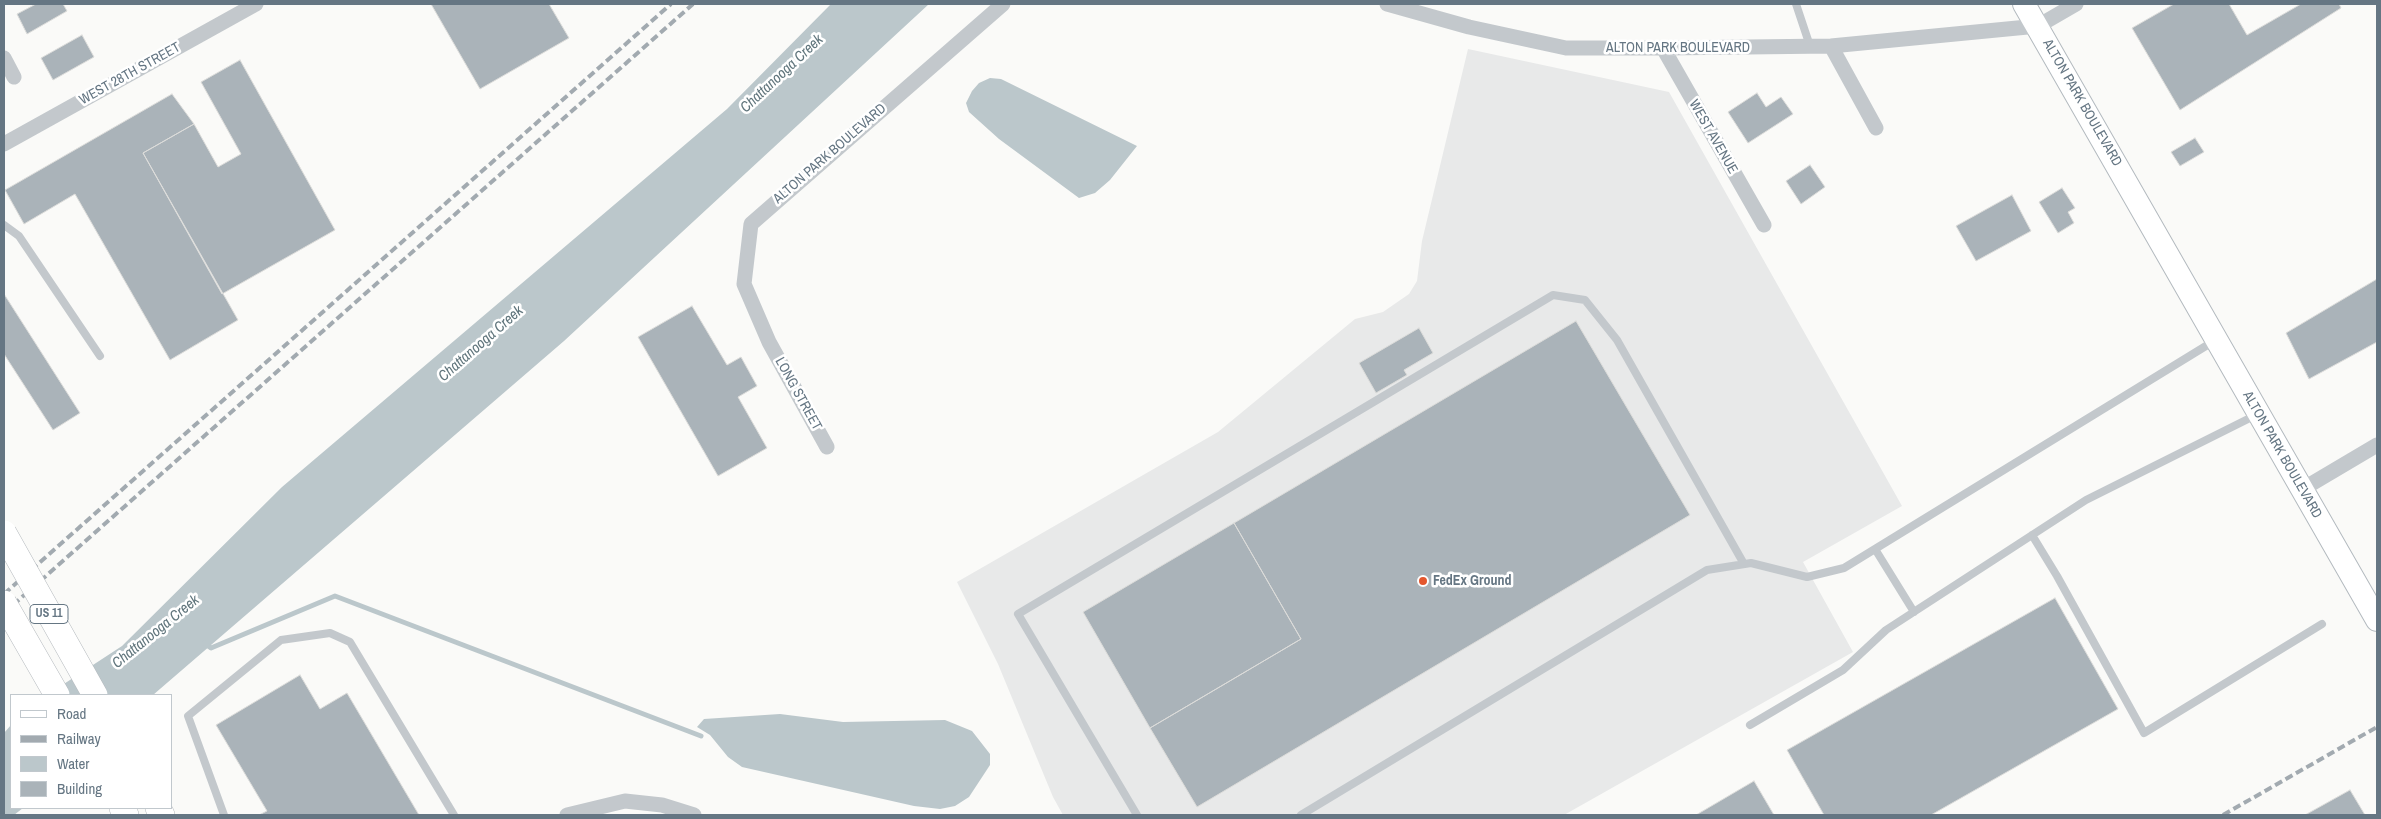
<!DOCTYPE html>
<style>
body{margin:0}
#map{position:relative;width:2381px;height:819px;overflow:hidden;background:#fafaf8;font-family:"Archivo Narrow",sans-serif}
canvas{display:block}
.frame{position:absolute;inset:0;border:5px solid #657683;pointer-events:none}
.legend{position:absolute;left:10px;top:694px;width:162px;height:115px;box-sizing:border-box;background:#fff;border:1px solid #c1c8cd;margin:0;padding:6px 9px;list-style:none;font-size:15px;color:#657683}
.legend li{display:flex;align-items:center;gap:10px;height:25px}
.legend b{width:25px;border:1px solid #c1c8cd}
</style>
<div id="map">
<canvas width="2381" height="819"></canvas>
<div class="frame"></div>
<ul class="legend">
<li><b style="height:6px;background:#fff"></b>Road</li>
<li><b style="height:6px;background:#a2aab0"></b>Railway</li>
<li><b style="height:14px;background:#bbc7cb"></b>Water</li>
<li><b style="height:14px;background:#aab3b9"></b>Building</li>
</ul>
</div>
<script>
const g = document.querySelector('canvas').getContext('2d');
g.lineJoin = 'round';
function fillPath(path, color) {
  g.fillStyle = color;
  g.fill(path, 'evenodd');
}
function poly(rows) {
  const path = new Path2D();
  for (const r of rows) {
    path.moveTo(r[0], r[1]);
    for (let i = 2; i < r.length; i += 2) path.lineTo(r[i], r[i + 1]);
  }
  return path;
}
function strokePath(path, color, width, dash) {
  g.strokeStyle = color;
  g.lineWidth = width;
  g.lineCap = dash ? 'butt' : 'round';
  g.setLineDash(dash || []);
  g.stroke(path);
}
function write(font, color, halo, rows, align = 'center') {
  g.font = font + ' "Archivo Narrow",sans-serif';
  g.lineWidth = 5;
  g.setLineDash([]);
  g.textBaseline = 'middle';
  g.strokeStyle = halo;
  g.fillStyle = color;
  for (const [text, x, y, turn = 0] of rows) {
    g.save();
    g.translate(x, y);
    g.rotate((+turn || 0) * Math.PI / 180);
    g.textAlign = isNaN(turn) ? turn : align;
    if (halo) g.strokeText(text, 0, 0);
    g.fillText(text, 0, 0);
    g.restore();
  }
}
fillPath(poly([
 [1468,49,1669,92,1902,506,1803,562,1853,652,1564,815,1063,815,1053,797,998,664,957,582,1218,432,1355,319,1383,312,1409,294,1417,281,1422,241]
]), '#e8e9e9');
fillPath(poly([
 [831,4,929,4,564,341,153,695,47,695,122,646,282,487,727,109],
 [990,78,1001,79,1137,146,1110,180,1095,193,1079,198,999,139,969,112,966,103,972,91,979,83],
 [780,714,843,722,945,720,972,731,990,754,990,765,969,797,955,806,940,809,914,806,742,767,728,757,710,735,697,727,704,719],
 [11,725,11,808,23,808,14,815,4,815,4,733]
]), '#bbc7cb');
strokePath(poly([
 [204,643,211,648,335,596,701,736]
]), '#bbc7cb', 5);
const building = poly([
 [36,4,63,4,67,11,27,34,17,14,36,4],
 [431,4,549,4,569,38,480,89,431,4],
 [2174,4,2229,4,2247,35,2301,4,2339,4,2341,8,2180,110,2132,28,2174,4],
 [82,35,94,57,53,80,41,58,82,35],
 [240,60,335,230,222,294,143,153,194,124,218,167,241,154,201,82,240,60],
 [1757,93,1766,107,1781,97,1793,114,1748,143,1728,112,1757,93],
 [172,94,194,124,143,153,238,320,170,360,75,194,24,224,5,190,172,94],
 [2195,138,2204,152,2180,166,2171,152,2195,138],
 [1810,165,1825,187,1801,204,1786,181,1810,165],
 [2062,188,2075,208,2068,212,2074,223,2058,233,2039,202,2062,188],
 [2012,195,2031,231,1976,261,1956,226,2012,195],
 [2377,279,2377,342,2309,379,2286,333,2377,279],
 [4,294,80,413,53,430,4,354,4,294],
 [692,306,727,365,741,357,757,386,738,397,767,448,718,476,638,337,692,306],
 [1576,321,1690,515,1197,807,1150,728,1301,639,1234,523,1576,321],
 [1419,328,1433,353,1404,370,1407,375,1376,393,1359,363,1419,328],
 [1234,523,1301,639,1150,728,1083,612,1234,523],
 [2055,598,2118,709,1931,815,1824,815,1787,750,2055,598],
 [300,675,320,709,347,693,419,815,259,815,267,811,216,725,300,675],
 [1754,781,1774,815,1696,815,1754,781],
 [2350,790,2365,815,2305,815,2350,790]
]);
fillPath(building, '#aab3b9');
strokePath(building, '#dcdcda', 1);
const secondary = poly([
 [2024,4,2377,620]
]);
const primary = poly([
 [122,808,126,815],
 [158,808,162,815]
]);
strokePath(secondary, '#b3babf', 24);
strokePath(primary, '#b5babe', 26);
strokePath(poly([
 [1796,4,1810,46],
 [4,225,19,236,100,356],
 [2032,535,2057,576,2144,733,2322,624],
 [1875,549,1914,612],
 [1750,725,1843,670,1886,630,2086,500,2256,415],
 [224,815,188,716,281,640,330,633,350,642,454,815],
 [1137,815,1018,614,1553,295,1585,300,1617,340,1744,564],
 [1301,815,1707,570,1751,563,1807,577,1844,568,2214,341]
]), '#c3c8cc', 8);
strokePath(poly([
 [1387,4,1469,27,1566,48,1663,48,1831,46,2038,26,2076,4],
 [1831,46,1876,128],
 [1663,48,1764,225],
 [4,58,14,77],
 [4,144,256,4],
 [827,447,769,342,744,284,751,224,1003,4],
 [2301,490,2377,445],
 [567,815,625,801,662,805,694,815]
]), '#c3c8cc', 15);
strokePath(secondary, '#fff', 22);
strokePath(primary, '#fff', 25);
strokePath(poly([
 [4,594,671,4],
 [4,613,693,4],
 [2223,815,2377,727]
]), '#a2aab0', 4, [8, 4]);
const primaryBridge = poly([
 [4,533,95,695],
 [4,603,57,695]
]);
strokePath(primaryBridge, '#b5babe', 26, []);
strokePath(primaryBridge, '#fff', 25);
for (const [x, y, r, color] of [
 [1423,581,5,"#e4572e"]
]) {
  const dot = new Path2D();
  dot.arc(x, y, r, 0, 2 * Math.PI);
  g.fillStyle = color;
  g.fill(dot);
  strokePath(dot, '#fff', 2);
}
for (const [x, y, w] of [
 [49,614,38]
]) {
  const box = new Path2D();
  box.roundRect(x - w / 2, y - 9.5, w, 19, 4);
  g.fillStyle = '#fff';
  g.fill(box);
  strokePath(box, '#657683', 1);
}
write('bold 12px', '#657683', null, [
 ["US 11",49,614]
]);
write('14px', '#657683', '#fff', [
 ["ALTON PARK BOULEVARD",1678,48],
 ["WEST 28TH STREET",130,74,-29],
 ["ALTON PARK BOULEVARD",2082,103,60],
 ["WEST AVENUE",1713,137,60],
 ["ALTON PARK BOULEVARD",830,154,-41],
 ["LONG STREET",798,394,61],
 ["ALTON PARK BOULEVARD",2282,455,60]
]);
write('bold 14px', '#657683', '#fff', [
 ["FedEx Ground",1433,581]
], 'left');
write('italic 15px', '#60757c', '#fff', [
 ["Chattanooga Creek",782,74,-43],
 ["Chattanooga Creek",481,344,-41],
 ["Chattanooga Creek",156,632,-39]
]);
</script>
